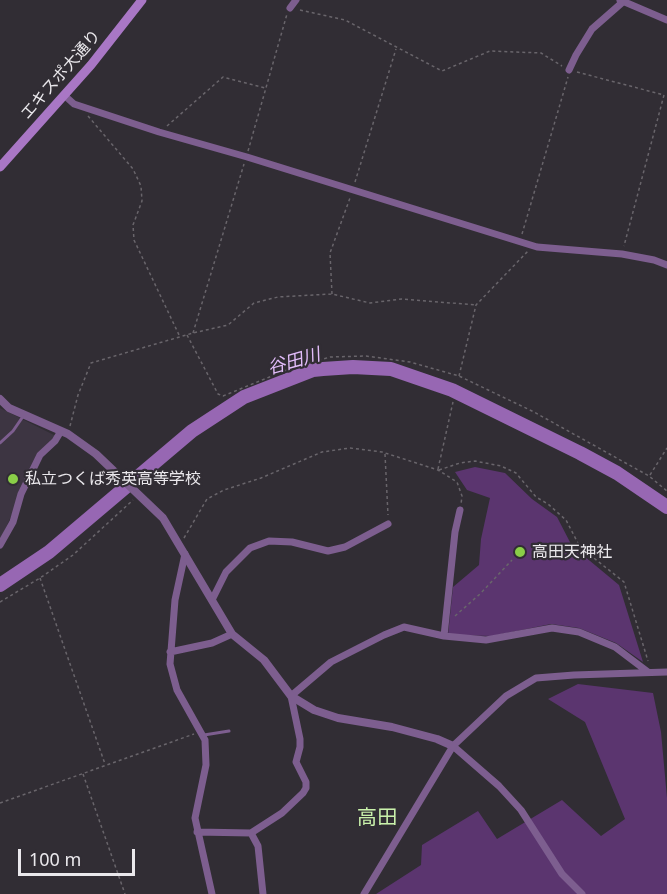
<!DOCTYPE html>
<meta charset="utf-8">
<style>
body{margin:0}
#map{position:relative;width:667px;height:894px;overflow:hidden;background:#312d34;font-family:"Noto Sans",sans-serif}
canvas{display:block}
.scale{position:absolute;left:18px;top:849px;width:117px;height:27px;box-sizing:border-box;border:3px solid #eae8ec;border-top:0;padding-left:8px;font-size:18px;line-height:21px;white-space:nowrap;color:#eae8ec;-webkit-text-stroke:4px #312d34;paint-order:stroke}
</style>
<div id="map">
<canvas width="667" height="894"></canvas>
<div class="scale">100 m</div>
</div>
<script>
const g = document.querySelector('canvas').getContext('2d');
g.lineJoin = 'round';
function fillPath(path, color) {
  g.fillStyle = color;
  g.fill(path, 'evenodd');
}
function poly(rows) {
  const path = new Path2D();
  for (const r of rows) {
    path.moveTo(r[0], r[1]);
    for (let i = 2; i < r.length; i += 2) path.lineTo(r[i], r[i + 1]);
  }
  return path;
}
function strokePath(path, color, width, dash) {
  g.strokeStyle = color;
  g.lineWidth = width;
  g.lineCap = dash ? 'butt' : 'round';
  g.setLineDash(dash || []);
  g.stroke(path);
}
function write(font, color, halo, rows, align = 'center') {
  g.font = font + ' "Noto Sans","Noto Sans JP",sans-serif';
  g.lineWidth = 4.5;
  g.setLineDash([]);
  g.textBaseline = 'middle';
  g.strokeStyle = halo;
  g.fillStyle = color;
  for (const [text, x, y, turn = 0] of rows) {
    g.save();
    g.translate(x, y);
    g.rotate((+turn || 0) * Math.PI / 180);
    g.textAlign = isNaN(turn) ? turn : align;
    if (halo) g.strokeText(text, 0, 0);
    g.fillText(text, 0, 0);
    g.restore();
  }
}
fillPath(poly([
 [0,408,56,436,44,447,0,540]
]), '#3d3542');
fillPath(poly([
 [475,467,505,473,532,499,557,517,572,546,619,585,643,662,616,643,579,628,551,624,492,636,448,635,453,587,479,565,481,539,490,498,467,490,455,472],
 [578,684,653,693,661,732,667,798,667,894,376,894,421,865,422,845,478,811,497,839,562,800,601,836,625,819,585,722,548,699]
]), '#5b356f');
strokePath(poly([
 [0,585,49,552,192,431,244,397,313,370,323,369,353,367,391,369,452,390,580,453,617,473,667,507]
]), '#9767b3', 14);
strokePath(poly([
 [300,10,345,20,442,71,490,51,541,53,562,66],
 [577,72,664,95,624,246],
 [88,116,133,169,141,186,142,201,133,225,134,240,180,337],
 [167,126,223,77,265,88],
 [248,151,287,14],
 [355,182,396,49],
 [522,234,568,77],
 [332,294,330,253,350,198],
 [193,333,244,164],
 [187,335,218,394,223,396,289,369,330,357,366,356,410,362,459,376,534,412,649,476,667,491],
 [459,376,476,305,528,251],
 [70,426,78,395,91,363,193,333,228,325,254,303,278,297,332,294,370,303,402,299,476,305],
 [385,454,388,515],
 [438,469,453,402],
 [439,470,460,463,475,461,501,466,516,473,536,497,548,504,566,520,580,547,624,582,648,661],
 [650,475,667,448],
 [184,538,207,499,224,490,261,478,322,452,350,448,382,452,438,470,457,482,462,496,461,504],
 [40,578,105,764],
 [0,602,40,578,73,555,133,500],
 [455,616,480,594,512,560],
 [83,774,125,894],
 [0,803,194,734]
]), '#69656b', 1.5, [3, 3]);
strokePath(poly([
 [0,443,13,431,24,415],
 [204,735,229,731]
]), '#7d5e8f', 3);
strokePath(poly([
 [620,0,667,20],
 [290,8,296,0],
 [569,70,576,55,592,29,625,0],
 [64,95,74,104,159,132,247,157,537,247,622,254,654,260,667,265],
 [0,545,13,522,21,494,40,455,55,441,61,431],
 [185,554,175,600,170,664,177,690,205,740,206,765,195,818,212,894],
 [212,600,226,572,250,548,269,541,292,542,328,551,345,547,388,524],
 [444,636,455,532,460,510],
 [170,652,212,643,232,634],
 [453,746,499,786,521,810,562,874,582,894],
 [197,832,251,833,282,813,303,793,306,788,306,782,296,762,300,747,300,739,291,696,331,662,384,635,404,627,444,636,486,640,552,628,579,632,615,647,648,672],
 [251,833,258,846,263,894],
 [364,894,453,746,506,696,536,678,574,675,667,672]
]), '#7d5e8f', 7);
strokePath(poly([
 [0,399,9,408,68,434,96,454,163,518,232,634,264,660,291,696,314,710,338,718,392,727,437,739,453,746]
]), '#7d5e8f', 8);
strokePath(poly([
 [0,167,91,65,142,0]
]), '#a977c5', 9);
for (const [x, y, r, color] of [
 [13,479,6,"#8ace48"],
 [520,552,6,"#8ace48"]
]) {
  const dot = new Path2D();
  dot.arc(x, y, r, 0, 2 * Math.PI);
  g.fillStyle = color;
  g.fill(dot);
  strokePath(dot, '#312d34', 2);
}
write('16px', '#eae8ec', '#312d34', [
 ["エキスポ大通り",61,75,-49]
]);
write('16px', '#eae8ec', '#312d34', [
 ["私立つくば秀英高等学校",25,479],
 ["高田天神社",532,552]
], 'left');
write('italic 18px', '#e2bdfa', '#312d34', [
 ["谷田川",294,362,-16]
]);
write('20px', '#c9f1ab', '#312d34', [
 ["高田",377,818]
]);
</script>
